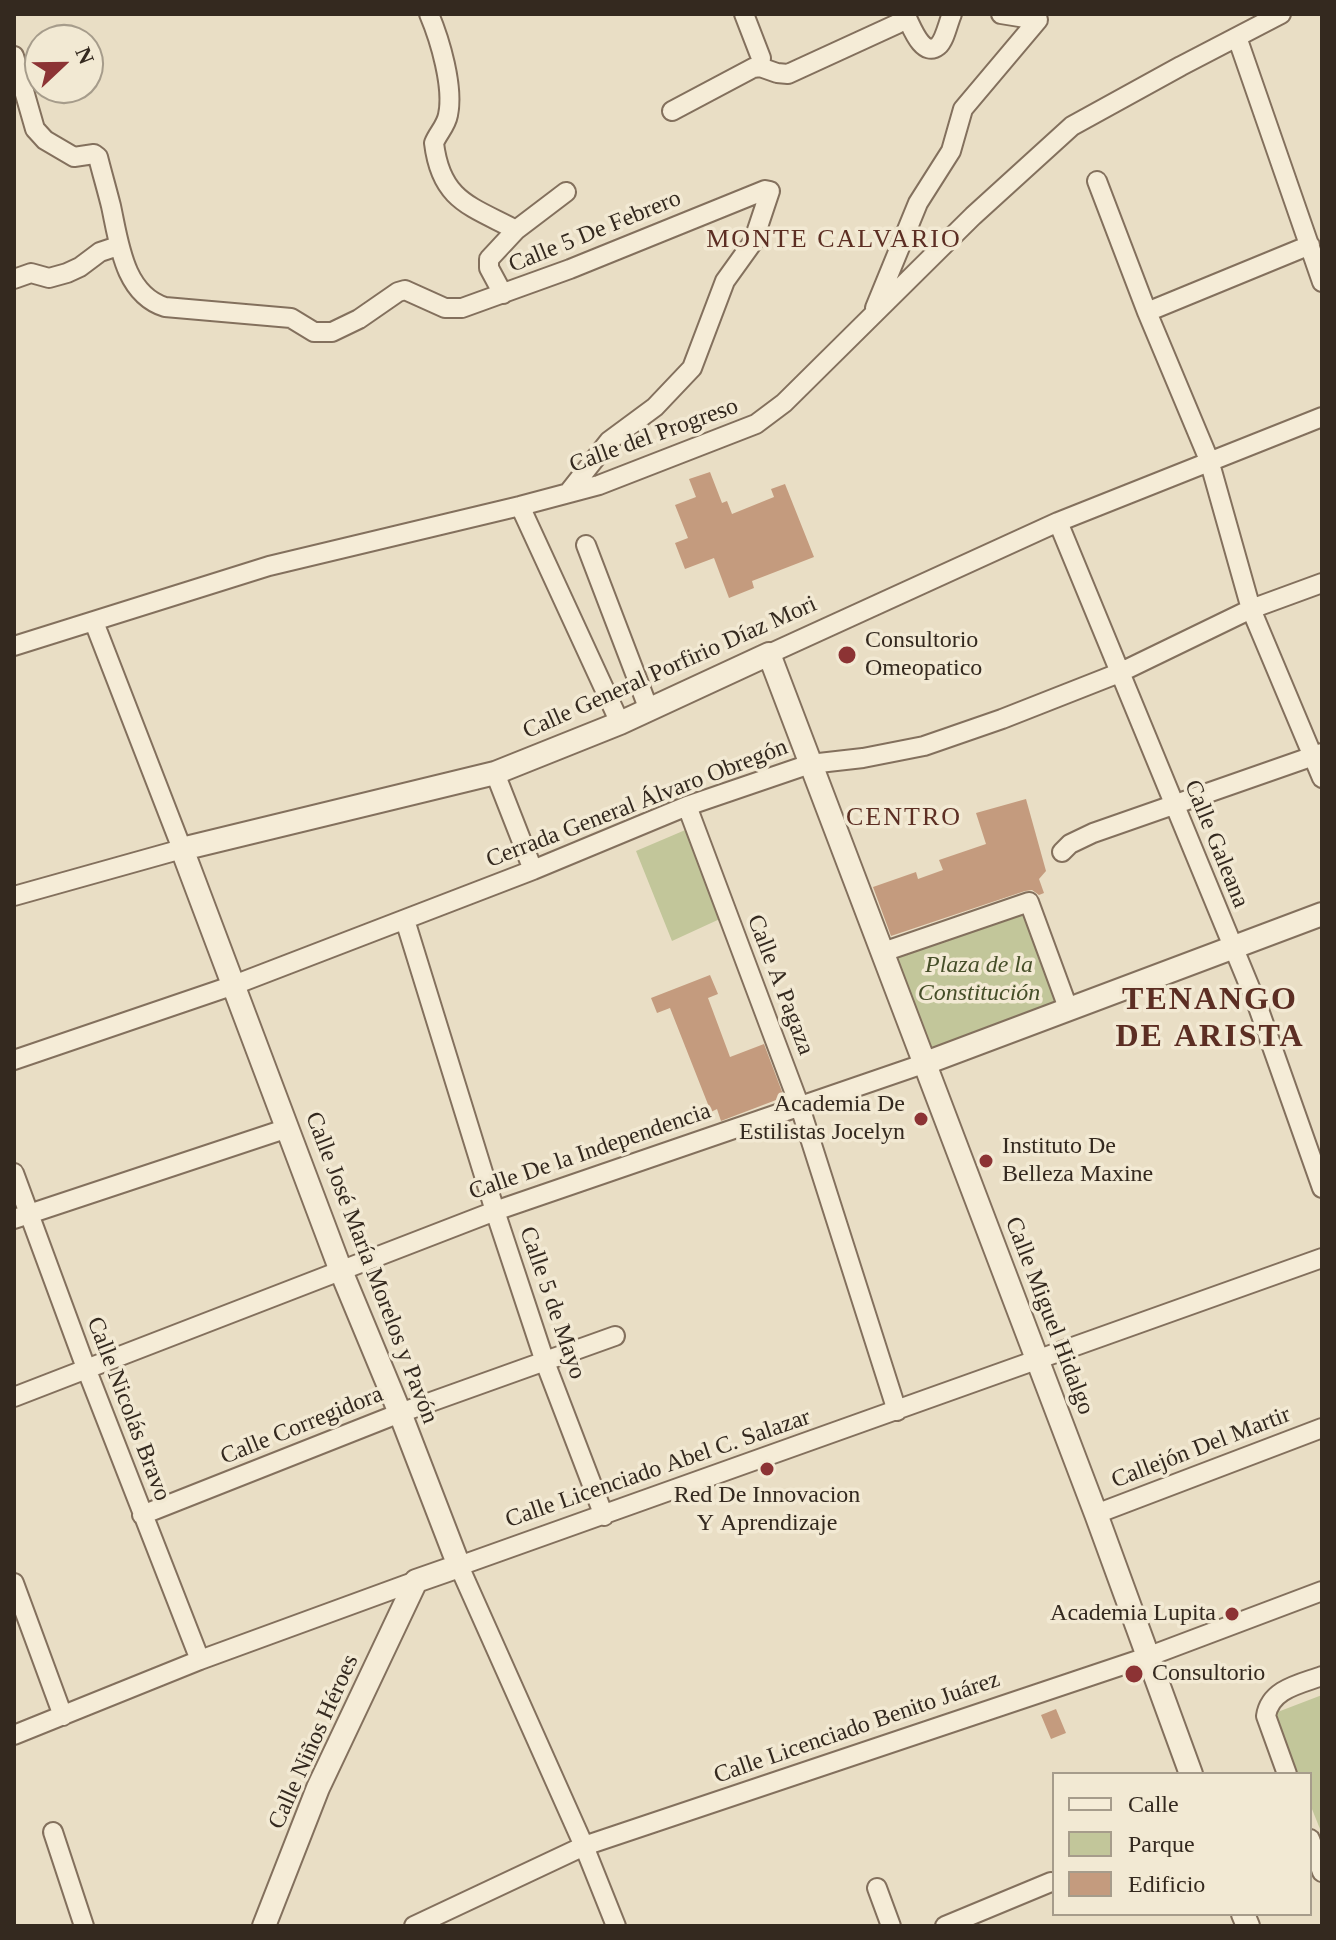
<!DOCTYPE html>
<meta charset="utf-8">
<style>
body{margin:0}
#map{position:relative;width:1336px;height:1940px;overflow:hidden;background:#e9dec5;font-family:Georgia,serif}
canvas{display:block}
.frame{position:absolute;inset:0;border:16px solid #34291f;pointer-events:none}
.legend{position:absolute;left:1052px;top:1772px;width:260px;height:144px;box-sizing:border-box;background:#f2e9d3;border:2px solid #a69c8b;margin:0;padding:10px 14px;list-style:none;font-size:24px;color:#34291f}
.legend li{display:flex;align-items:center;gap:16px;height:40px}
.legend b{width:40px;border:2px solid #a69c8b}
.north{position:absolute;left:24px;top:24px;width:80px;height:80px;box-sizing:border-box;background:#f2e9d3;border:2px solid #a69c8b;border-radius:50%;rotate:68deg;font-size:22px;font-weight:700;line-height:32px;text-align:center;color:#34291f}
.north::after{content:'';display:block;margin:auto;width:28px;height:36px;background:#8c3334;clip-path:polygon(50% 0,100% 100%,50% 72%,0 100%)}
</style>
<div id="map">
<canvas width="1336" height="1940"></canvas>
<div class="frame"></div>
<ul class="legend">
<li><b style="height:10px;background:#f5ecd7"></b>Calle</li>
<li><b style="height:22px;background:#c2c69a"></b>Parque</li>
<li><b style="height:22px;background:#c49b7e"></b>Edificio</li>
</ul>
<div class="north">N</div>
</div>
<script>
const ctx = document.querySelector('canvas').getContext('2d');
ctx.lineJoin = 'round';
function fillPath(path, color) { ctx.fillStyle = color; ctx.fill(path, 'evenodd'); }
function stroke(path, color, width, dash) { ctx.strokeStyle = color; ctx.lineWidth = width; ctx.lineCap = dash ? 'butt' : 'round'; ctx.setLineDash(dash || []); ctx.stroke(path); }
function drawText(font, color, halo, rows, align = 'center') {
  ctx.font = font + ' Georgia,serif'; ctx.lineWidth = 7; ctx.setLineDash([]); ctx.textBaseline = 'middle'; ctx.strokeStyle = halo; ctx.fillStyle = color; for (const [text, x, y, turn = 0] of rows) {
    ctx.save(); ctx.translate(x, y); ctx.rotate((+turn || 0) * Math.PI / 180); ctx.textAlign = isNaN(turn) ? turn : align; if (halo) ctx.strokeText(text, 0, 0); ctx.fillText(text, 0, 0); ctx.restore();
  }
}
fillPath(new Path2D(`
 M690 828 722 918 672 941 636 851Z
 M1028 906 1064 1005 930 1054 894 956Z
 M1322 1695V1834L1310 1804V1774H1298L1275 1713Z`), '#c2c69a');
fillPath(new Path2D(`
 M710 472 722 503 727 501 732 514 774 497 771 489 785 484 814 557 752 581 754 588 729 598 714 558 685 569 675 543 688 538 675 505 696 497 689 479Z
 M1026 799 1046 871 1039 879 1044 893 1039 895 1032 890 1025 891 891 936 873 887 916 872 918 879 943 870 939 860 986 844 976 813Z
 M710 975 718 994 708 998 730 1057 764 1044 784 1097 721 1121 717 1109 711 1112 670 1008 657 1013 651 998Z
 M1056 1709 1066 1733 1051 1739 1041 1715Z`), '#c49b7e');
const minor = new Path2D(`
 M429 14C440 40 454 87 448 115 446 126 438 133 434 143 441 201 471 206 516 230
 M744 14 761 58 760 67
 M907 18C912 28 923 58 938 46 945 40 948 23 952 14
 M1237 37 1322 282
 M14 56 35 129 45 140 74 157 94 154 98 157C102 173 107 190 111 206 119 243 124 294 165 307L291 318 314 332H332L359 319 398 292 405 290 445 308H462L570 269 765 190 770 191 753 242 725 281 692 368 655 407 609 441 568 493
 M672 111 753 68 760 67 777 73 788 74 897 24 907 18V14
 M1097 181 1147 312 1209 460 1251 609 1322 778
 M14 279 31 273 49 278 67 273 80 267 100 252 118 246
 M503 294 489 268V259L516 230 566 192
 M875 308 918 203 951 151 963 109 1038 20 1001 14
 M1147 312 1310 245
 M520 506 620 723
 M1058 522 1258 1007 1322 1188
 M586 545 649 710
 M14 646 269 566 520 506 599 485 756 424 784 403 973 216 1072 126 1181 66 1281 14
 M769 654 1058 522 1322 417
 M495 773 533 870
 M687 806 800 1107 897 1411
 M1062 852 1070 844 1093 833 1322 753
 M14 896 182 849 94 622
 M405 920 495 1211 545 1362 604 1516
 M883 952 1029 902 1068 1008
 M14 1060 234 985 533 870 687 806 810 764 863 758 924 746 1002 719 1119 673 1251 609 1322 583
 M14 1173 86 1368 200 1660
 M14 1219 288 1128
 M14 1397 495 1211 923 1064
 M1096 1514 1322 1428
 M142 1515 400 1413 615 1336
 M14 1583 63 1716
 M14 1735 200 1660 416 1581
 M1287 1774 1266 1716C1270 1689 1300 1684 1322 1676
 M53 1832 84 1926
 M1310 1839 1322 1872
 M877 1888 891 1926
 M414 1926 584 1846 1147 1657 1322 1591
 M616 1926 584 1846 459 1566 1322 1258
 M945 1926 1051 1882`);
const tertiary = new Path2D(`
 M923 1064 1322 914
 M1243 1914 1248 1926
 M264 1926 318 1788 416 1581 459 1566 400 1413 341 1271 182 849 495 773 620 723 769 654 1096 1514 1191 1774`);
stroke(minor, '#83705d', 22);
stroke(tertiary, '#83705d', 26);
stroke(minor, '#f5ecd7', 18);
stroke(tertiary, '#f5ecd7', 22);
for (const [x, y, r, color] of [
 [847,655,10,"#8c3334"],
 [921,1119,8,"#8c3334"],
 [986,1161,8,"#8c3334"],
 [767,1469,8,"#8c3334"],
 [1232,1614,8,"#8c3334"],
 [1134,1674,10,"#8c3334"]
]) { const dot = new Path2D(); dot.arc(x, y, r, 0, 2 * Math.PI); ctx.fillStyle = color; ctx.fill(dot); stroke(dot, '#f2e9d3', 3); }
drawText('24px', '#34291f', '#f2e9d3', [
 ["Calle 5 De Febrero",595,232,-22],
 ["Calle del Progreso",654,436,-20],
 ["Calle General Porfirio Díaz Mori",670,668,-24],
 ["Cerrada General Álvaro Obregón",637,804,-21],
 ["Calle Galeana",1216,844,68],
 ["Calle A Pagaza",780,985,69],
 ["Calle De la Independencia",590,1152,-19],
 ["Calle José María Morelos y Pavón",371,1268,69],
 ["Calle 5 de Mayo",552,1303,71],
 ["Calle Miguel Hidalgo",1049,1316,69],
 ["Calle Nicolás Bravo",128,1409,69],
 ["Calle Corregidora",302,1426,-22],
 ["Callejón Del Martir",1201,1448,-21],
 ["Calle Licenciado Abel C. Salazar",658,1469,-19],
 ["Calle Licenciado Benito Juárez",857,1728,-19],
 ["Calle Niños Héroes",314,1742,-66]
]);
drawText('24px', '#34291f', '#f2e9d3', [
 ["Consultorio",865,641],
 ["Omeopatico",865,669],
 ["Academia De",905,1105,"right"],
 ["Estilistas Jocelyn",905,1133,"right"],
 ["Instituto De",1002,1147],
 ["Belleza Maxine",1002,1175],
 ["Red De Innovacion",767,1496,"center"],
 ["Y Aprendizaje",767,1524,"center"],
 ["Academia Lupita",1216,1614,"right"],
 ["Consultorio",1152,1674]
], 'left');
drawText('italic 24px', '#454e28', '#f2e9d3', [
 ["Plaza de la",979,966],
 ["Constitución",979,994]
]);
ctx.letterSpacing = '2px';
drawText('26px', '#5c2e23', '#f2e9d3', [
 ["MONTE CALVARIO",834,240],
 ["CENTRO",904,818]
]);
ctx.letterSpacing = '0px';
ctx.letterSpacing = '2px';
drawText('bold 32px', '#5c2e23', '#f2e9d3', [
 ["TENANGO",1210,1001],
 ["DE ARISTA",1210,1038]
]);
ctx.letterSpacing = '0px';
</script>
